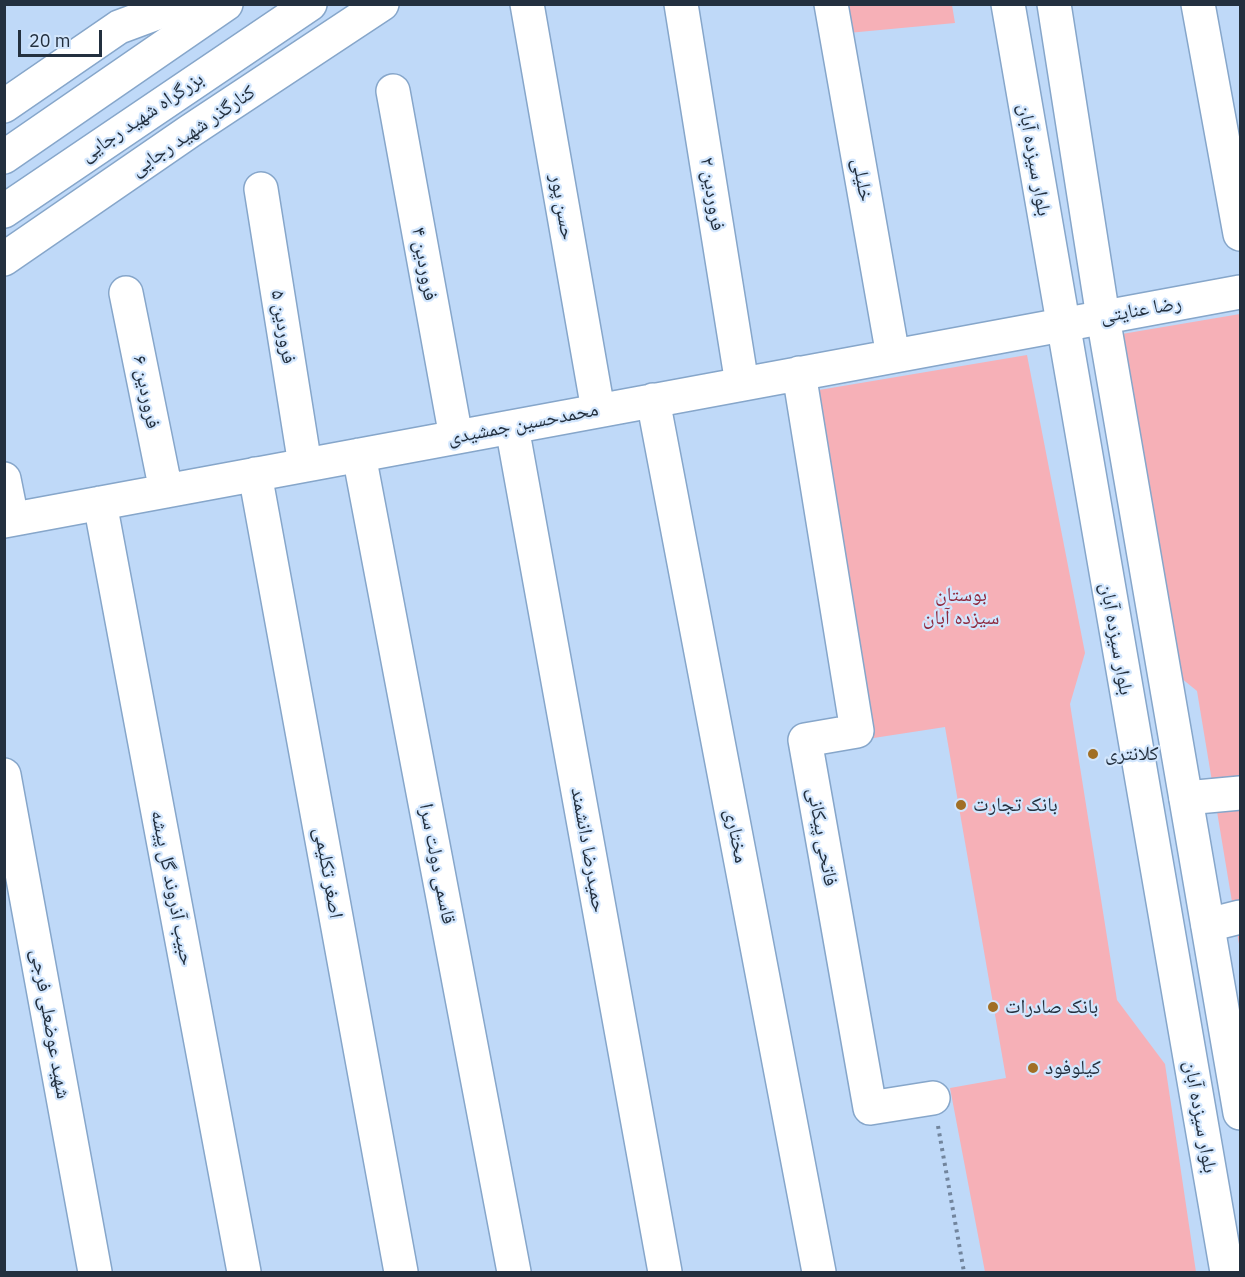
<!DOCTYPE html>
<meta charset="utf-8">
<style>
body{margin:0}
#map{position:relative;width:1245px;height:1277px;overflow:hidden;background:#bfd9f8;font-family:"IBM Plex Sans",sans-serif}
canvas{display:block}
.frame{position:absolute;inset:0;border:6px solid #23303f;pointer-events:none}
.scale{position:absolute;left:18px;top:30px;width:84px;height:27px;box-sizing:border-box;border:3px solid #23303f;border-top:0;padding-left:8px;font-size:18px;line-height:21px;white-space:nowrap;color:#23303f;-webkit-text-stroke:4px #d2e6fd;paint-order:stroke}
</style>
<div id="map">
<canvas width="1245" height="1277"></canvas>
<div class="frame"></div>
<div class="scale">20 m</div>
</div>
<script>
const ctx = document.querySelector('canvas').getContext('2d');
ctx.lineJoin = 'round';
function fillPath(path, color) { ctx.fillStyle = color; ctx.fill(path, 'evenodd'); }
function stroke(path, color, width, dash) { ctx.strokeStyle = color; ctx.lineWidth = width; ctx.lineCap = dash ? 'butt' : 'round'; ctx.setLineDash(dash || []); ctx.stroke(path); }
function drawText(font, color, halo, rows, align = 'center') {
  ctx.font = font + ' "IBM Plex Sans","Noto Naskh Arabic",sans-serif'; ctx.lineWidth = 4.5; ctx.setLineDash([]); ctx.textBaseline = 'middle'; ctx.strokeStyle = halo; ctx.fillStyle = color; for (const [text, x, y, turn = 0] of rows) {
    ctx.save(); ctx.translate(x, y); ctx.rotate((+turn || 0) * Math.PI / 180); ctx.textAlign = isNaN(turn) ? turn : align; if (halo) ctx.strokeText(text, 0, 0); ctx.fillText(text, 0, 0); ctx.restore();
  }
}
fillPath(new Path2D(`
 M843 5H952L955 23 848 33Z
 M1240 314V950L1197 691 1170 669 1116 335Z
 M1027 355 1085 653 1070 704 1117 1000 1165 1064 1196 1272H985L950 1088 1006 1078 945 727 867 739 813 391Z`), '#f6b0b7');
const minor = new Path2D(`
 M527 4 598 410
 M681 4 742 384
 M831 4 893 356
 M1198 4 1240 234
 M393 91 456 437
 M4 106 119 27 181 4
 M261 189 305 465
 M4 259 190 131 382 4
 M126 293 166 491
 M799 373 857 731 805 740 870 1108 933 1098
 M653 400 819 1272
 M512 427 665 1272
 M359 455 514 1272
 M255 474 401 1272
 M4 479 12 519
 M100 503 244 1272
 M4 521 1240 292
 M4 775 95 1272
 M1186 798 1240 793
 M1208 925 1240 917`);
const major = new Path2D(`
 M1008 4 1227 1272
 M1054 4 1103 317 1240 1113`);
const highway = new Path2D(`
 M4 157 226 4
 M4 211 310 4`);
stroke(minor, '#86a6ca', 36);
stroke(major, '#86a6ca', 36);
stroke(highway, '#86a6ca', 36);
stroke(new Path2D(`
 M938 1126 964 1272`), '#72859d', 4, [3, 4.5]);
stroke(minor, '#fff', 33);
stroke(major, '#fff', 33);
stroke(highway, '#fff', 33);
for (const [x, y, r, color] of [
 [1093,754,6,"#a16f25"],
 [961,805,6,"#a16f25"],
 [993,1007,6,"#a16f25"],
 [1033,1068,6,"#a16f25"]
]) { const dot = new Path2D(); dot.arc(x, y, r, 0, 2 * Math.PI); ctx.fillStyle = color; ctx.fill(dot); stroke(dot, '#d2e6fd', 2); }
drawText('20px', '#23303f', '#d2e6fd', [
 ["بزرگراه شهید رجایی",142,117,-34],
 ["کنارگذر شهید رجایی",193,131,-34],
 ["بلوار سیزده آبان",1034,160,80],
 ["خلیلی",862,180,80],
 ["فروردین ۲",712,194,81],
 ["حسن پور",562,207,80],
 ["فروردین ۴",424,264,80],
 ["رضا عنایتی",1141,310,-10],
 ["فروردین ۵",283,327,81],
 ["فروردین ۶",146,392,79],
 ["محمدحسین جمشیدی",523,424,-11],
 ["بلوار سیزده آبان",1116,639,80],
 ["مختاری",736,836,79],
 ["فاتحی پیکانی",822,837,80],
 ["حمیدرضا دانشمند",588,850,80],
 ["قاسمی دولت سرا",437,864,79],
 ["اصغر تکلیمی",328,873,80],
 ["حبیب آذروند گل پیشه",172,888,79],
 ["شهید عوضعلی فرجی",50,1024,80],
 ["بلوار سیزده آبان",1200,1117,80]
]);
drawText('20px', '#8e293e', '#d2e6fd', [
 ["بوستان",961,595],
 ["سیزده آبان",961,618]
]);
drawText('20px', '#23303f', '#d2e6fd', [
 ["کلانتری",1105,754],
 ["بانک تجارت",973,805],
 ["بانک صادرات",1005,1007],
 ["کیلوفود",1045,1068]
], 'left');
</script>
